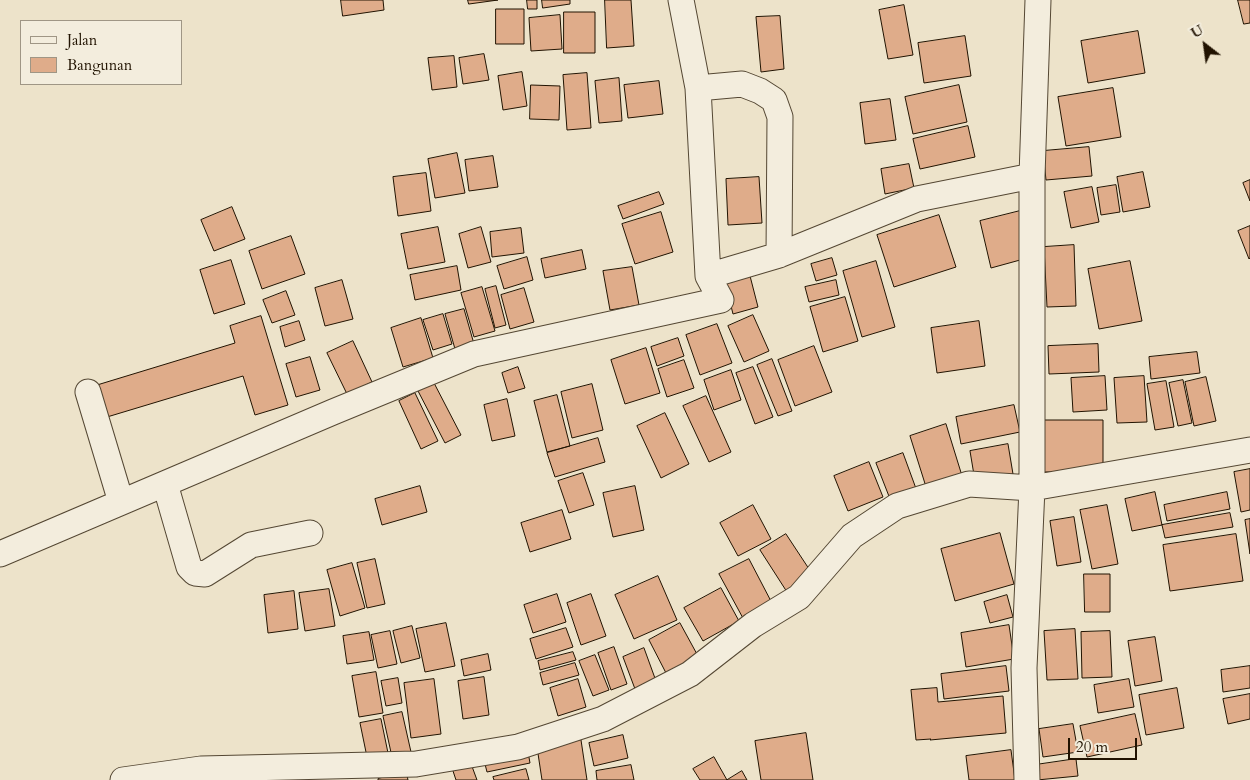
<!DOCTYPE html>
<style>
body{margin:0}
#map{position:relative;width:1250px;height:780px;overflow:hidden;background:#ede3ca;font-family:Cardo,serif}
canvas{display:block}
.legend{position:absolute;left:20px;top:20px;width:162px;height:65px;box-sizing:border-box;background:#f3eddd;border:1px solid #9f9685;margin:0;padding:6px 9px;list-style:none;font-size:15px;color:#211301}
.legend li{display:flex;align-items:center;gap:10px;height:25px}
.legend b{width:25px;border:1px solid #9f9685}
.north{position:absolute;left:1180px;top:20px;width:50px;height:50px;-webkit-text-stroke:4px #f3eddd;paint-order:stroke;rotate:330deg;font-size:14px;font-weight:700;line-height:20px;text-align:center;color:#211301}
.north::after{content:'';display:block;margin:auto;width:18px;height:22px;background:#211301;clip-path:polygon(50% 0,100% 100%,50% 72%,0 100%)}
.scale{position:absolute;left:1068px;top:738px;width:69px;height:22px;box-sizing:border-box;border:2px solid #211301;border-top:0;padding-left:6px;font-size:15px;line-height:18px;white-space:nowrap;color:#211301;-webkit-text-stroke:4px #f3eddd;paint-order:stroke}
</style>
<div id="map">
<canvas width="1250" height="780"></canvas>
<ul class="legend">
<li><b style="height:6px;background:#f3eddd"></b>Jalan</li>
<li><b style="height:14px;background:#dfac8a"></b>Bangunan</li>
</ul>
<div class="north">U</div>
<div class="scale">20 m</div>
</div>
<script>
const ctx = document.querySelector('canvas').getContext('2d');
ctx.lineJoin = 'round';
function fillPath(path, color) { ctx.fillStyle = color; ctx.fill(path, 'evenodd'); }
function stroke(path, color, width, dash) { ctx.strokeStyle = color; ctx.lineWidth = width; ctx.lineCap = dash ? 'butt' : 'round'; ctx.setLineDash(dash || []); ctx.stroke(path); }
const building = new Path2D(`
 M341 0H383L384 10 343 16Z
 M468 0H498L469 4Z
 M527 0H537V9H528Z
 M542 0H570V4L543 8Z
 M605 0H631L634 46 607 48Z
 M1238 0H1250V23L1244 24Z
 M904 5 913 55 888 59 879 10Z
 M496 9H524V44H496Z
 M564 12H595V53H564Z
 M560 15 562 49 531 51 529 18Z
 M780 16 784 69 761 72 756 17Z
 M1138 31 1145 73 1088 83 1081 41Z
 M965 36 971 76 924 83 918 43Z
 M484 54 489 80 463 84 459 58Z
 M454 56 457 87 432 90 428 58Z
 M522 72 527 106 503 110 498 76Z
 M587 73 591 128 567 130 563 75Z
 M619 78 622 121 599 123 595 81Z
 M659 81 663 114 628 118 624 85Z
 M531 85 560 86 559 120 530 119Z
 M959 85 967 122 913 134 905 97Z
 M1113 88 1121 137 1066 146 1058 97Z
 M890 99 896 140 865 144 860 103Z
 M968 126 975 157 920 169 913 139Z
 M1089 147 1092 176 1046 180 1043 151Z
 M457 153 465 193 435 198 428 159Z
 M493 156 498 187 469 191 465 160Z
 M909 164 914 188 885 194 881 169Z
 M1143 172 1150 207 1123 212 1117 177Z
 M426 173 431 211 398 216 393 177Z
 M759 177 762 223 728 225 726 179Z
 M1250 180V201L1243 183Z
 M1116 185 1120 212 1101 215 1097 188Z
 M1092 187 1099 222 1071 228 1064 192Z
 M659 192 664 204 623 219 618 206Z
 M232 207 245 239 214 251 201 220Z
 M1020 211 1031 257 991 268 980 221Z
 M661 212 673 252 635 264 622 224Z
 M939 215 956 267 894 287 877 235Z
 M1250 226V258L1249 259 1238 231Z
 M438 227 445 262 408 269 401 234Z
 M481 227 491 262 468 268 459 234Z
 M521 228 524 253 492 257 490 232Z
 M291 236 305 274 262 289 249 251Z
 M1074 245 1076 306 1047 307 1044 247Z
 M582 250 586 269 545 278 541 259Z
 M527 257 533 280 504 289 497 266Z
 M832 258 837 275 816 281 811 264Z
 M231 260 245 304 214 314 200 270Z
 M876 261 895 327 862 337 843 271Z
 M1130 261 1142 321 1099 329 1088 269Z
 M457 266 461 290 415 300 410 275Z
 M632 267 639 305 610 310 603 271Z
 M749 272 758 307 733 314 724 278Z
 M342 280 353 319 325 326 315 288Z
 M836 280 839 295 809 302 805 287Z
 M496 286 506 325 495 328 485 289Z
 M482 287 495 331 474 337 461 293Z
 M524 288 534 322 510 329 501 295Z
 M286 291 295 315 272 323 263 300Z
 M845 297 858 341 823 352 810 307Z
 M464 309 474 344 455 349 445 314Z
 M443 314 452 344 433 350 423 320Z
 M753 315 769 351 744 362 728 326Z
 M261 316 288 405 255 415 243 376 107 417 97 385 235 343 230 326Z
 M421 318 433 358 403 367 391 328Z
 M299 321 305 340 285 347 280 327Z
 M979 321 985 366 937 373 931 328Z
 M717 324 732 363 700 375 686 335Z
 M678 338 684 356 657 366 651 347Z
 M353 341 372 382 347 394 327 353Z
 M1098 344 1099 372 1049 374 1048 346Z
 M814 346 832 392 795 406 778 360Z
 M646 348 660 393 625 404 611 360Z
 M1197 352 1200 373 1151 379 1149 357Z
 M310 357 320 390 296 397 286 364Z
 M772 359 792 411 778 416 757 365Z
 M684 360 694 388 667 397 658 369Z
 M518 367 525 388 508 393 502 373Z
 M753 367 773 417 755 424 736 373Z
 M731 370 741 400 714 410 704 380Z
 M1105 376 1107 410 1073 412 1071 378Z
 M1144 376 1147 422 1117 423 1114 378Z
 M1206 377 1216 421 1194 426 1185 382Z
 M1183 380 1192 423 1178 426 1169 383Z
 M433 381 461 435 445 443 417 389Z
 M1166 381 1174 427 1155 430 1147 384Z
 M592 384 603 430 572 438 561 392Z
 M415 393 438 441 421 449 399 401Z
 M557 395 570 446 547 452 534 401Z
 M706 396 731 452 709 462 683 406Z
 M507 399 515 436 492 441 484 405Z
 M1014 405 1020 432 961 444 956 417Z
 M665 413 689 464 661 478 637 426Z
 M1042 420H1103V472H1042Z
 M946 424 963 479 927 490 910 436Z
 M598 438 605 462 555 477 547 453Z
 M1008 444 1013 474 975 481 970 451Z
 M903 453 918 494 892 504 876 463Z
 M869 462 883 497 848 511 834 476Z
 M1250 469V510L1241 512 1234 472Z
 M583 473 594 505 569 513 558 481Z
 M420 486 427 512 382 525 375 499Z
 M635 486 644 530 613 537 603 493Z
 M1155 492 1162 525 1132 531 1125 499Z
 M1227 492 1230 509 1167 521 1164 505Z
 M753 505 771 539 738 556 720 523Z
 M1107 505 1118 564 1092 569 1080 510Z
 M562 510 571 539 530 552 521 523Z
 M1230 513 1233 527 1165 538 1162 525Z
 M1074 517 1081 562 1057 566 1050 521Z
 M1250 519V554L1245 520Z
 M1000 533 1014 584 955 601 941 549Z
 M786 534 813 575 787 592 760 550Z
 M1236 534 1243 581 1170 591 1163 545Z
 M375 559 385 604 367 608 357 563Z
 M749 559 773 605 744 620 719 574Z
 M352 563 365 608 340 616 327 570Z
 M1084 574H1110V612H1085Z
 M658 576 677 620 634 639 615 595Z
 M721 588 739 621 703 641 684 608Z
 M329 589 335 626 305 631 299 593Z
 M294 591 298 629 268 633 264 595Z
 M557 594 566 622 533 633 524 605Z
 M591 594 606 636 581 645 567 603Z
 M1007 595 1013 617 990 623 984 602Z
 M446 623 455 666 425 672 416 629Z
 M680 623 698 656 666 673 649 640Z
 M1009 625 1014 659 966 667 961 633Z
 M412 626 420 658 401 663 393 631Z
 M566 628 573 647 536 659 530 639Z
 M1075 629 1078 679 1047 680 1044 631Z
 M390 631 397 664 378 668 371 635Z
 M1110 631 1112 677 1082 678 1081 632Z
 M369 632 374 660 347 664 343 636Z
 M1155 637 1162 681 1135 686 1128 641Z
 M614 647 627 684 611 690 598 653Z
 M644 648 656 681 635 689 623 657Z
 M573 652 576 660 540 670 538 661Z
 M488 654 491 670 464 676 461 660Z
 M595 655 609 690 593 696 579 661Z
 M575 663 579 675 543 685 540 673Z
 M1006 666 1009 691 944 699 941 674Z
 M1250 666V688L1223 692 1221 670Z
 M376 672 383 713 359 717 352 676Z
 M484 677 489 715 463 719 458 681Z
 M398 678 402 703 386 706 381 681Z
 M434 679 441 734 411 738 404 683Z
 M578 679 586 707 558 716 550 688Z
 M1129 679 1134 707 1098 713 1094 685Z
 M937 688 938 702 1003 696 1006 733 930 740 931 739 916 740 911 690Z
 M1177 688 1184 728 1146 735 1139 695Z
 M1250 694V719L1228 724 1223 699Z
 M402 712 411 752 392 757 383 716Z
 M1135 714 1142 745 1087 757 1080 726Z
 M381 719 388 753 367 757 360 723Z
 M1073 724 1078 752 1043 757 1039 729Z
 M806 733 813 780H761L755 741Z
 M623 735 628 758 594 766 589 743Z
 M581 740 587 780H542L537 747Z
 M1011 750 1015 780H969L966 756Z
 M528 752 530 763 487 772 484 760Z
 M714 757 727 780H700L693 769Z
 M1076 759 1078 776 1037 780 1035 765Z
 M470 761 477 780H456L452 768Z
 M631 765 634 780H597L596 771Z
 M526 769 529 780H494L493 777Z
 M406 771 408 780H378V779Z
 M742 771 747 780H727Z`);
fillPath(building, '#dfac8a');
stroke(building, '#211301', 1);
const minor = new Path2D(`
 M681 0 698 88 708 276
 M698 88 742 84 760 91 774 100 780 117 779 255
 M88 392 121 502
 M165 484 189 567 195 573 205 574 251 545 310 533
 M0 554 333 412 474 354 721 300 708 276 779 255 917 199 1032 176
 M123 780 201 769 416 764 518 747 603 719 690 674 753 625 799 597 852 536 897 506 969 484 1032 488 1250 450
 M1027 780 1024 668 1032 488V176L1038 0`);
stroke(minor, '#544733', 27);
stroke(minor, '#f3eddd', 25);
</script>
